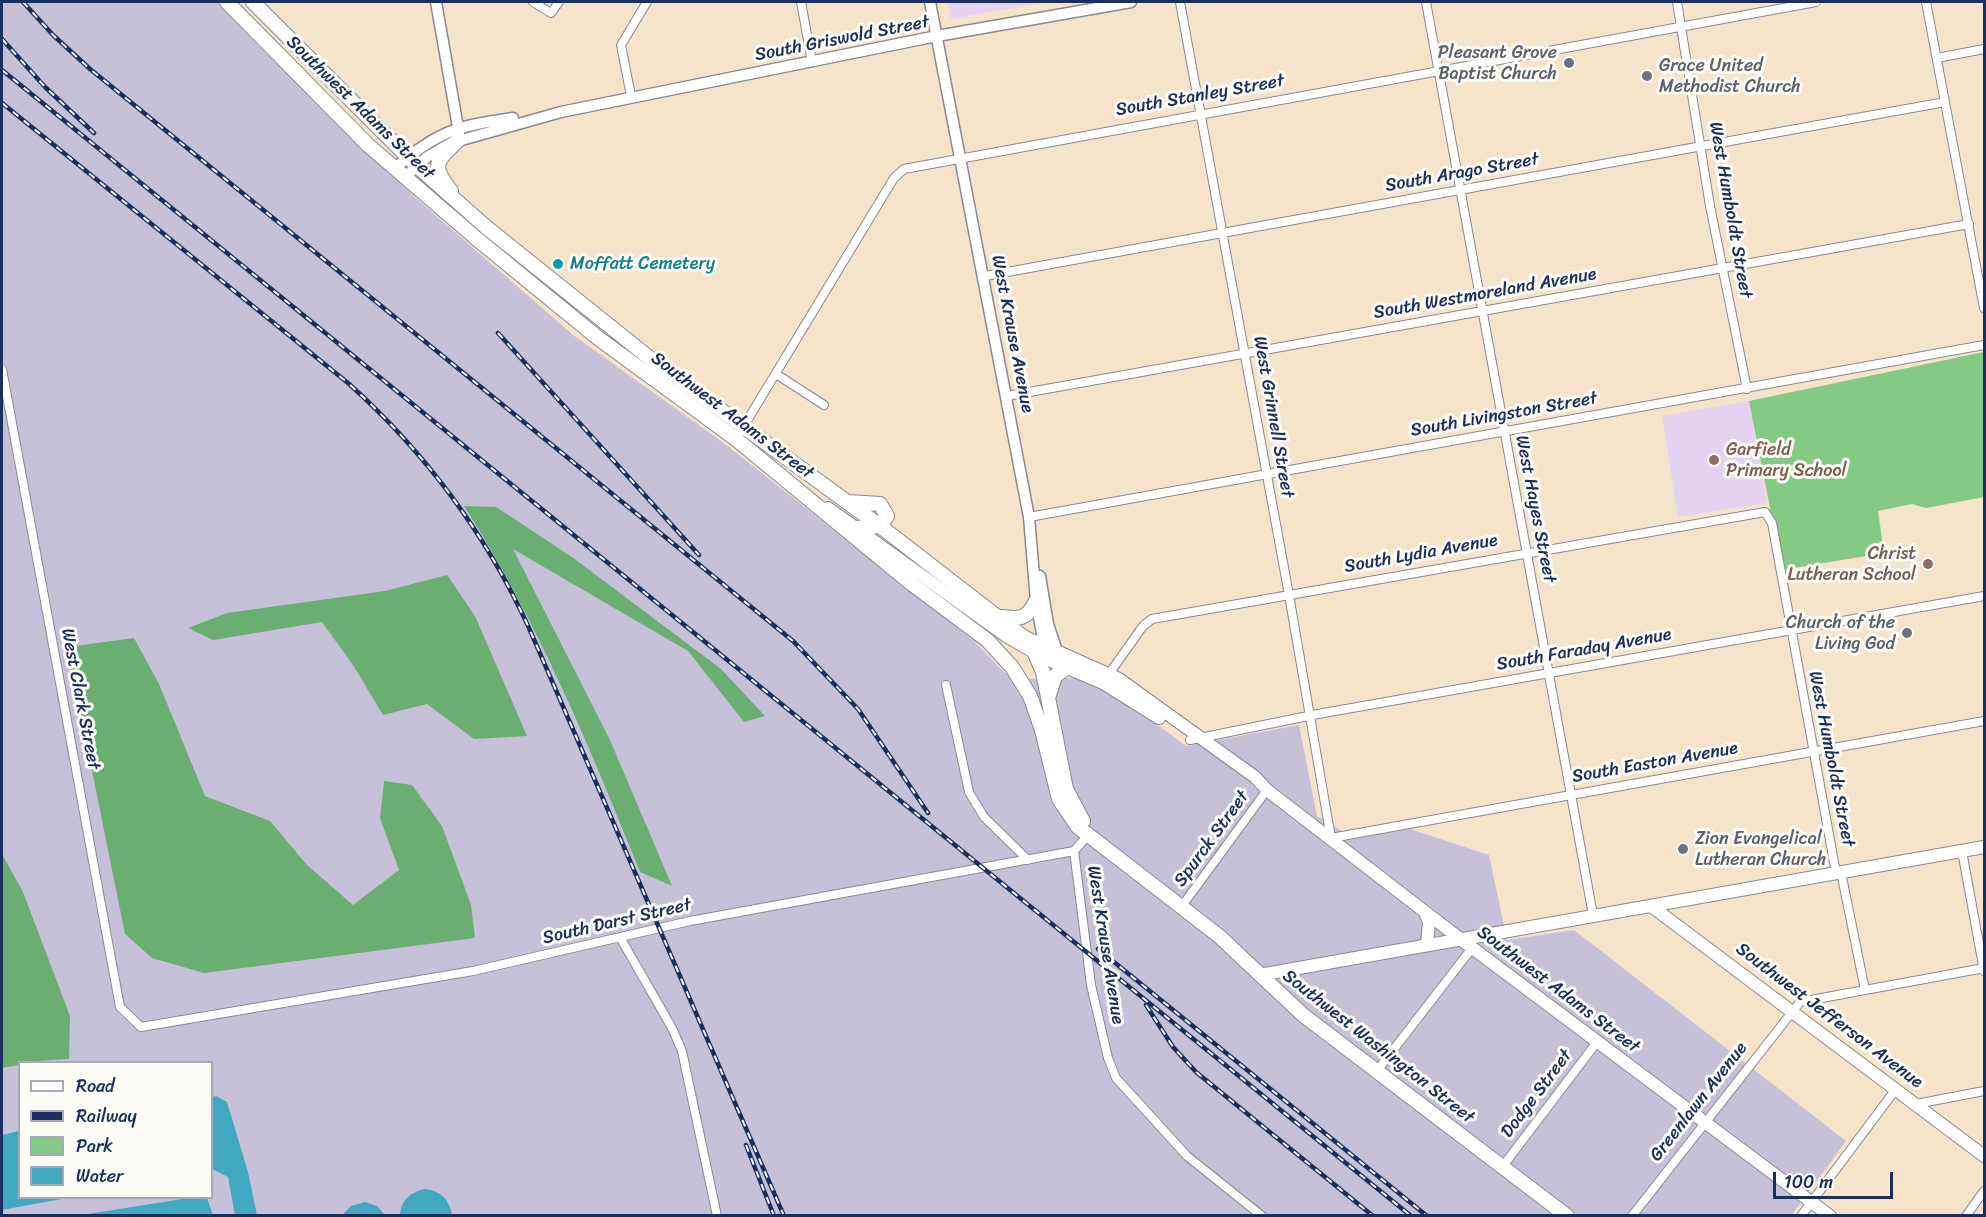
<!DOCTYPE html>
<style>
body{margin:0}
#map{position:relative;width:1986px;height:1217px;overflow:hidden;background:#f5e3ca;font-family:Sriracha,sans-serif}
canvas{display:block}
.frame{position:absolute;inset:0;border:3px solid #1b2f5e;pointer-events:none}
.legend{position:absolute;left:18px;top:1061px;width:195px;height:138px;box-sizing:border-box;background:#fdfcf7;border:2px solid #a3aaba;margin:0;padding:8px 10px;list-style:none;font-size:18px;color:#1b2f5e}
.legend li{display:flex;align-items:center;gap:12px;height:30px}
.legend b{width:30px;border:2px solid #a3aaba}
.scale{position:absolute;left:1773px;top:1172px;width:120px;height:27px;box-sizing:border-box;border:3px solid #1b2f5e;border-top:0;padding-left:8px;font-size:18px;line-height:21px;white-space:nowrap;color:#1b2f5e;-webkit-text-stroke:4px #fdfcf7;paint-order:stroke}
</style>
<div id="map">
<canvas width="1986" height="1217"></canvas>
<div class="frame"></div>
<ul class="legend">
<li><b style="height:8px;background:#fff"></b>Road</li>
<li><b style="height:8px;background:#1b2f5e"></b>Railway</li>
<li><b style="height:16px;background:#84ca84"></b>Park</li>
<li><b style="height:16px;background:#40a8c0"></b>Water</li>
</ul>
<div class="scale">100 m</div>
</div>
<script>
const ctx = document.querySelector('canvas').getContext('2d');
ctx.lineJoin = 'round';
function fillPath(path, color) { ctx.fillStyle = color; ctx.fill(path, 'evenodd'); }
function stroke(path, color, width, dash) { ctx.strokeStyle = color; ctx.lineWidth = width; ctx.lineCap = dash ? 'butt' : 'round'; ctx.setLineDash(dash || []); ctx.stroke(path); }
function drawText(font, color, halo, rows, align = 'center') {
  ctx.font = font + ' Sriracha,sans-serif'; ctx.lineWidth = 6; ctx.setLineDash([]); ctx.textBaseline = 'middle'; ctx.strokeStyle = halo; ctx.fillStyle = color; for (const [text, x, y, turn = 0] of rows) {
    ctx.save(); ctx.translate(x, y); ctx.rotate((+turn || 0) * Math.PI / 180); ctx.textAlign = isNaN(turn) ? turn : align; if (halo) ctx.strokeText(text, 0, 0); ctx.fillText(text, 0, 0); ctx.restore();
  }
}
fillPath(new Path2D(`
 M948 2H1046L951 19Z
 M1749 401 1767 503 1678 517 1662 416Z`), '#e5d3f1');
fillPath(new Path2D(`
 M2 2H218L417 199 573 335 725 444 974 641 1011 679 1075 678 1094 685 1131 705 1186 746 1299 725 1317 816 1353 838 1410 829 1489 855 1507 940 1574 930 1846 1141 1791 1216H2ZM20 1062H212V1198H20Z`), '#c7c0d9');
fillPath(new Path2D(`
 M1984 352V497L1926 508 1912 504 1878 511 1884 553 1782 570 1749 401Z`), '#84ca84');
fillPath(new Path2D(`
 M464 506 496 507 572 557 721 669 765 716 744 722 688 651 513 549 610 740 672 886 640 872C589 745 538 622 464 506Z
 M447 575 475 616 527 736 474 739 427 704 383 715 353 665 322 622 213 640 188 628 227 613 385 591Z
 M134 638 159 684 205 796 270 821 307 865 353 905 399 870 380 818 384 781 412 785 442 826 471 905 475 938 204 973 152 958 125 934 67 647Z
 M2 854 23 892 70 1016 69 1059 20 1062 19 1065 2 1068Z`), '#6bae72');
fillPath(new Path2D(`
 M216 1096 227 1102 248 1172 257 1215H235L228 1177 212 1169V1097Z
 M19 1131 20 1198H67L2 1210V1135Z
 M425 1189C441 1191 449 1199 452 1215H400C401 1200 411 1192 425 1189Z
 M188 1198H207L213 1215H82Z
 M365 1202 377 1206 385 1215H342L351 1206Z`), '#40a8c0');
const minor = new Path2D(`
 M533 2 551 13 559 2
 M801 2 812 62
 M1180 2 1289 595 1331 838 1984 721
 M1426 2 1593 915
 M1677 2 1710 206 1747 389
 M1926 2 1984 308
 M1937 58 1984 49
 M631 96 621 45 647 2
 M985 276 1945 102
 M2 369 120 1007 141 1027 473 971 690 921 1074 851 1090 833
 M776 374 824 405
 M1007 396 1969 224
 M736 439 894 178 904 169 1816 2
 M1029 517 1984 345
 M1109 674 1143 626 1152 619 1765 512 1772 523 1836 873
 M946 685 969 792 984 817 1028 860
 M1190 740 1318 714 1984 596
 M1074 851 1091 985 1108 1058 1116 1078 1187 1156 1262 1216
 M1962 851 1984 971
 M1841 872 1865 990
 M1182 906 1267 790
 M621 939 672 1028 682 1051 717 1216
 M1377 1071 1472 948
 M1916 1104 1984 1091
 M1503 1166 1597 1042
 M1632 1216 1800 1002 1984 968
 M1801 1216 1896 1089
 M1966 1216 1984 1191`);
const tertiary = new Path2D(`
 M436 2 459 133
 M930 2 1029 517 1036 601 1045 650
 M395 168C438 131 457 126 513 118
 M405 177 427 157 451 143 561 112 937 36 1131 2
 M1040 576 1048 624 1057 651`);
const secondary = new Path2D(`
 M828 508 1006 636 1044 658 1103 683 1159 718
 M1025 637 1119 679 1255 777 1267 790 1459 938 1830 1216
 M1651 906 1984 1156
 M1425 912 1429 922 1427 944
 M1259 975 1984 847`);
const primary = new Path2D(`
 M227 2 368 145 477 239 598 338 736 439 912 584 987 640 1012 667 1030 696 1042 730 1059 799 1078 827 1219 936 1303 1015 1567 1216
 M253 2 417 166 486 227 652 360 880 526 1030 642 1043 672 1066 789 1083 821
 M451 191C428 161 439 161 459 139
 M848 502 880 504 887 516 880 526 857 528
 M1000 617C1019 619 1027 620 1036 601
 M1049 695 1055 676 1066 668`);
stroke(minor, '#888994', 10);
stroke(tertiary, '#888994', 13);
stroke(secondary, '#888994', 14);
stroke(primary, '#888994', 16);
stroke(minor, '#fff', 8);
stroke(tertiary, '#fff', 10);
stroke(secondary, '#fff', 12);
stroke(primary, '#fff', 14);
const rail = new Path2D(`
 M23 2 53 35 90 69 793 641 858 709 928 813
 M2 39 45 87 94 133
 M2 70 1411 1216
 M2 103 348 383C425 452 486 534 529 628L784 1216
 M498 333 699 555
 M1098 949 1427 1216
 M1146 1005 1173 1047 1196 1072 1373 1216
 M746 1145 774 1216`);
stroke(rail, '#1b2f5e', 4.5);
stroke(rail, '#fdfcf7', 2, [7]);
for (const [x, y, r, color] of [
 [1569,63,6,"#6b7280"],
 [1647,76,6,"#6b7280"],
 [558,264,6,"#0f9aa8"],
 [1714,460,6,"#8d6e63"],
 [1928,564,6,"#8d6e63"],
 [1907,633,6,"#6b7280"],
 [1683,849,6,"#6b7280"]
]) { const dot = new Path2D(); dot.arc(x, y, r, 0, 2 * Math.PI); ctx.fillStyle = color; ctx.fill(dot); stroke(dot, '#fdfcf7', 2); }
drawText('18px', '#1b2f5e', '#fdfcf7', [
 ["South Griswold Street",842,39,-11],
 ["South Stanley Street",1200,96,-10],
 ["Southwest Adams Street",360,108,44],
 ["South Arago Street",1462,173,-10],
 ["West Humboldt Street",1730,210,80],
 ["South Westmoreland Avenue",1485,294,-10],
 ["West Krause Avenue",1012,334,79],
 ["South Livingston Street",1504,415,-10],
 ["Southwest Adams Street",732,416,37],
 ["West Grinnell Street",1273,417,80],
 ["West Hayes Street",1535,509,79],
 ["South Lydia Avenue",1421,554,-10],
 ["South Faraday Avenue",1584,650,-10],
 ["West Clark Street",80,699,79],
 ["West Humboldt Street",1831,759,79],
 ["South Easton Avenue",1655,763,-10],
 ["Spurck Street",1212,839,-54],
 ["South Darst Street",617,922,-13],
 ["West Krause Avenue",1105,945,81],
 ["Southwest Adams Street",1558,990,37],
 ["Southwest Jefferson Avenue",1829,1016,37],
 ["Southwest Washington Street",1378,1047,38],
 ["Dodge Street",1537,1094,-53],
 ["Greenlawn Avenue",1699,1102,-52]
]);
drawText('18px', '#5b616d', '#fdfcf7', [
 ["Pleasant Grove",1557,53],
 ["Baptist Church",1557,74],
 ["Grace United",1659,66,"left"],
 ["Methodist Church",1659,87,"left"],
 ["Church of the",1895,623],
 ["Living God",1895,644],
 ["Zion Evangelical",1695,839,"left"],
 ["Lutheran Church",1695,860,"left"]
], 'right');
drawText('18px', '#0d838f', '#fdfcf7', [
 ["Moffatt Cemetery",570,264]
], 'left');
drawText('18px', '#785e54', '#fdfcf7', [
 ["Garfield",1726,450],
 ["Primary School",1726,471],
 ["Christ",1916,554,"right"],
 ["Lutheran School",1916,575,"right"]
], 'left');
</script>
